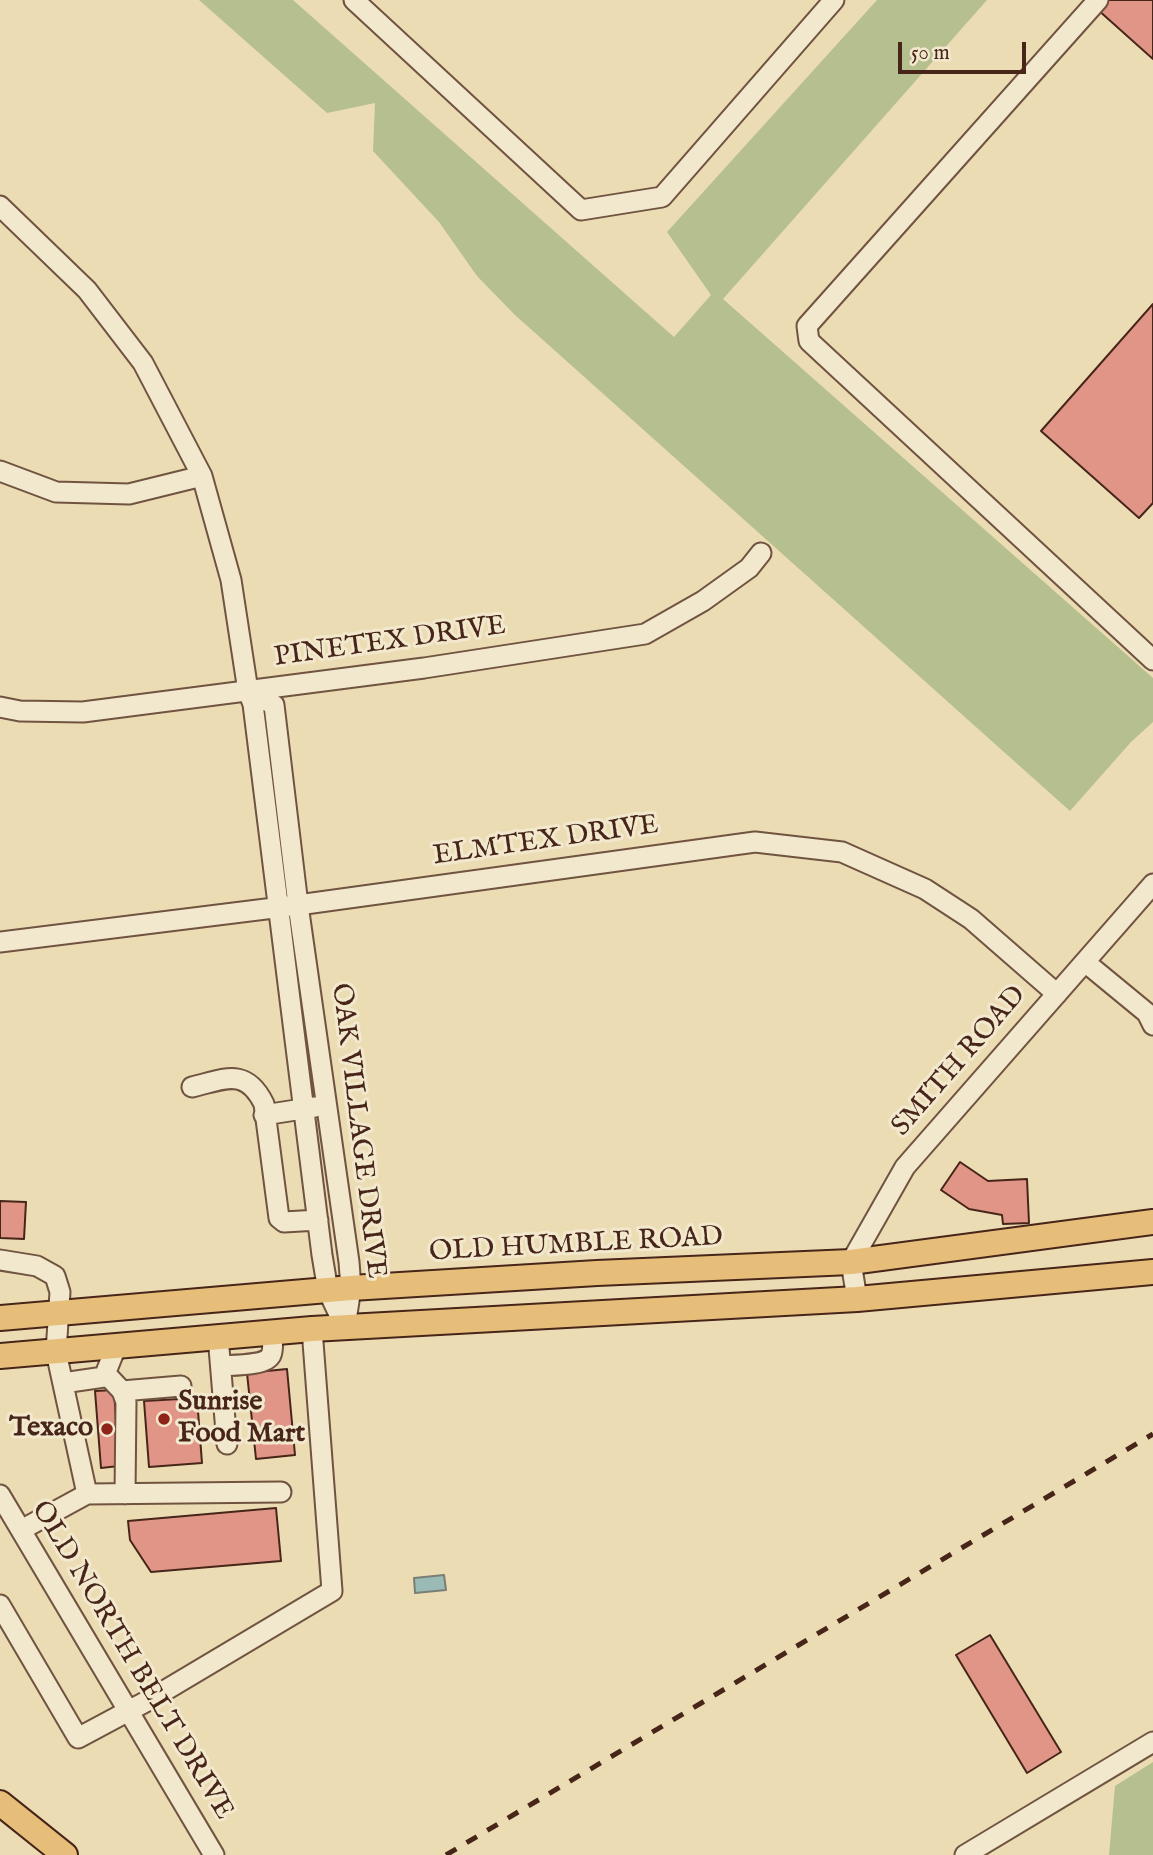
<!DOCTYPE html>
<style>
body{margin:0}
#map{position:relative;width:1153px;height:1855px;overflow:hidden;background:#ebdcb4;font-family:"IM FELL English",serif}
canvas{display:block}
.scale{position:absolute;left:898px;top:42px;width:128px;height:32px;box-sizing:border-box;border:4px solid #472519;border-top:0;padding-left:9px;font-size:21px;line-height:24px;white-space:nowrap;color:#472519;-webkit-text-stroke:5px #f2e8ce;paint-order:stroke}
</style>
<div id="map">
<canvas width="1153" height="1855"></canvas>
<div class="scale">50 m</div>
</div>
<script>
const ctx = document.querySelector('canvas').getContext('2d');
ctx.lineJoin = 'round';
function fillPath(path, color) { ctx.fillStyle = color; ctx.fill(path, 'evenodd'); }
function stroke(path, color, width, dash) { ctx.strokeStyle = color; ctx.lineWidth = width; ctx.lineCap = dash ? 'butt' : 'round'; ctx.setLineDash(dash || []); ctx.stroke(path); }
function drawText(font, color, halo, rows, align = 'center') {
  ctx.font = font + ' "IM FELL English",serif'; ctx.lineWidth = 6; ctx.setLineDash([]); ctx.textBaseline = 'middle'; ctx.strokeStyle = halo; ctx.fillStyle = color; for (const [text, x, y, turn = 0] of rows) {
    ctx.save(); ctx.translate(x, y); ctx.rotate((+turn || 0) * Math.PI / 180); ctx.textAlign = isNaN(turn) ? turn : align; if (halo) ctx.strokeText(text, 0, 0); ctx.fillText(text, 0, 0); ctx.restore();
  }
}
fillPath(new Path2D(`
 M199 0H293L674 337 711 295 667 232 877 0H987L723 299 1153 678V722L1131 742 1070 811 515 315 477 276 439 222 373 151 375 103 327 113Z
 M1153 1762V1855H1109L1115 1786Z`), '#b6c08e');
const water = new Path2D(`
 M444 1575 446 1590 415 1593 414 1578Z`);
fillPath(water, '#9abab5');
stroke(water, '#797e77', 2);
const building = new Path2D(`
 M1105 0H1153V59L1097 9Z
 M1153 304V503L1139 518 1041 431Z
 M960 1162 988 1181 1027 1179 1029 1223 1003 1224 1002 1215 969 1209 941 1190Z
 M0 1201 26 1202 24 1239 0 1238Z
 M287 1369 295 1455 256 1459 247 1373Z
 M114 1390 119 1466 101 1468 95 1391Z
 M197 1398 202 1463 149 1467 144 1401Z
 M276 1508 281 1561 151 1572 130 1540 128 1521Z
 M990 1635 1061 1752 1027 1773 956 1655Z`);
fillPath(building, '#e19587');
stroke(building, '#472519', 2);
const minor = new Path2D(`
 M354 0 581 210 662 197 834 0
 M1098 0 807 326 809 341 1153 660
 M0 206 87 290 143 363 202 476 231 580 248 691 253 704 322 1255 328 1291 345 1327
 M0 471 56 492 129 494 202 476
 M248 691 274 705 298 905 349 1262 351 1288 345 1327
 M0 707 20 711 83 712 424 668 645 634 703 601 749 568 761 553
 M0 942 298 905 755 842 842 852 925 889 971 919 1057 994
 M1085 962 1147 1013 1153 1025
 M192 1087C225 1079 246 1067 264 1104L279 1218 284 1222 318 1220
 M264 1115 315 1107
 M0 1260 37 1266 55 1276 60 1292 56 1352 87 1494
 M857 1299 851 1262 905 1167 1153 884
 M218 1336 227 1444
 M221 1366C232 1365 266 1366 271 1355 274 1349 272 1339 272 1332
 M106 1374 122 1391 126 1402 125 1494
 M63 1383 104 1377 116 1347
 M122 1391 181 1386
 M0 1495 214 1855
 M21 1530 87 1494 281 1492
 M0 1605 78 1738 149 1700 332 1591 312 1329
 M965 1855 1153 1742`);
const major = new Path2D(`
 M0 1318 351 1288 597 1273 851 1262 1153 1222
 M0 1356 312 1329 857 1299 1153 1272
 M0 1803 65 1855`);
stroke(minor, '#705340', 23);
stroke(major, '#472519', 28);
stroke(minor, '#f2e8ce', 19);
stroke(major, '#e6be7a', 24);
stroke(new Path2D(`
 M446 1855 1153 1434`), '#472519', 5, [12, 12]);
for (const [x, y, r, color] of [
 [164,1419,7,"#8f2418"],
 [107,1429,7,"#8f2418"]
]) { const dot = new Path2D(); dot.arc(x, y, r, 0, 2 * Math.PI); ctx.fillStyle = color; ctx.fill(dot); stroke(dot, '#f2e8ce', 2.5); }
drawText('28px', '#472519', '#f2e8ce', [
 ["PINETEX DRIVE",390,643,-8],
 ["ELMTEX DRIVE",546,842,-8],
 ["SMITH ROAD",960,1062,-49],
 ["OAK VILLAGE DRIVE",357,1131,83],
 ["OLD HUMBLE ROAD",576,1246,-3],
 ["OLD NORTH BELT DRIVE",131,1661,59]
]);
drawText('bold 28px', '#472519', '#f2e8ce', [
 ["Sunrise",178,1403],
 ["Food Mart",178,1435],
 ["Texaco",93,1429,"right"]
], 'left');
</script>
